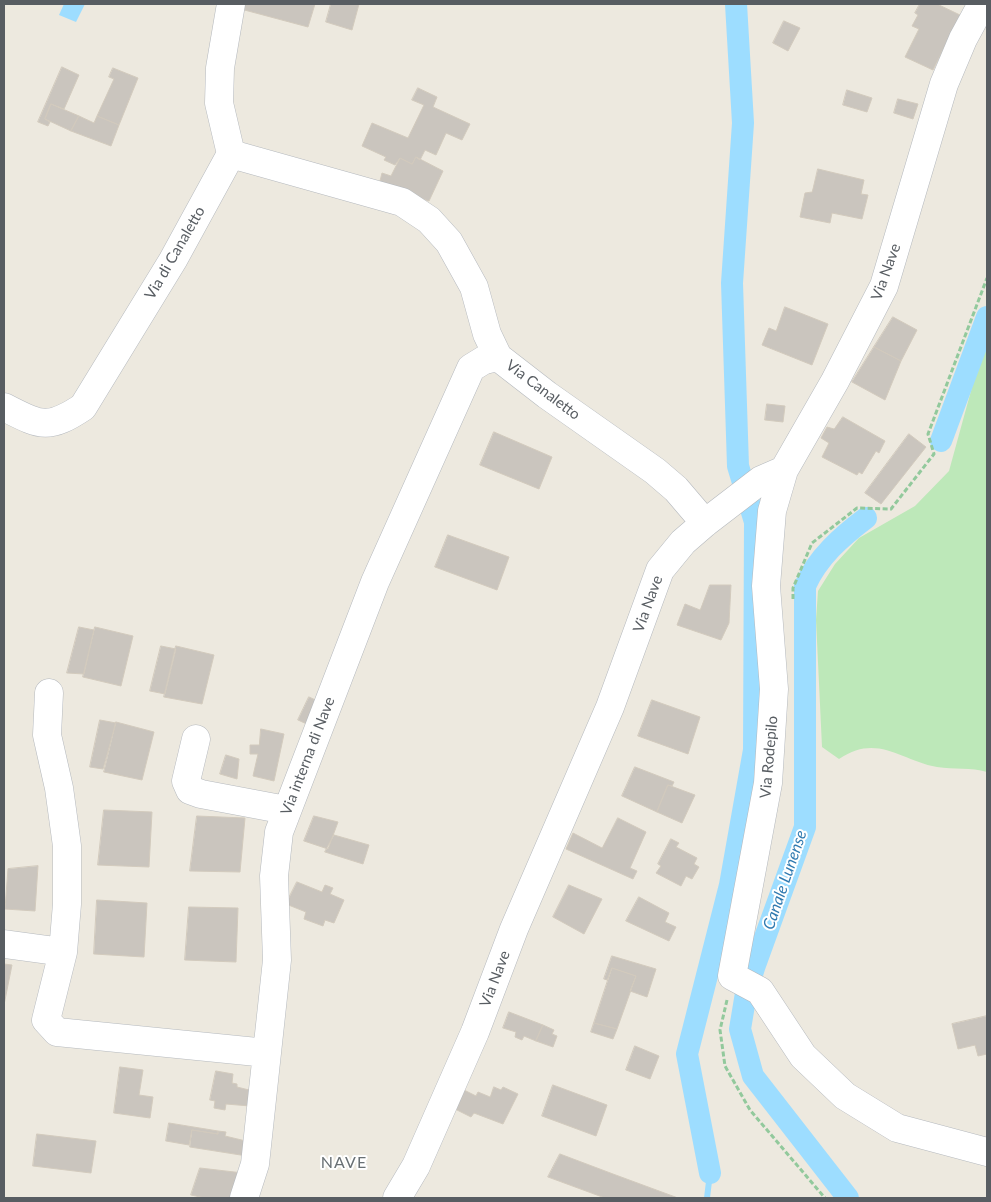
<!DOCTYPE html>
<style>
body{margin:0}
#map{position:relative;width:991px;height:1202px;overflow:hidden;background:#ede9df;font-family:Lato,sans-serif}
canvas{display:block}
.frame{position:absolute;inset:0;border:5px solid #585d62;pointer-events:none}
</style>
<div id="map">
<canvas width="991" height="1202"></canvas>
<div class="frame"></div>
</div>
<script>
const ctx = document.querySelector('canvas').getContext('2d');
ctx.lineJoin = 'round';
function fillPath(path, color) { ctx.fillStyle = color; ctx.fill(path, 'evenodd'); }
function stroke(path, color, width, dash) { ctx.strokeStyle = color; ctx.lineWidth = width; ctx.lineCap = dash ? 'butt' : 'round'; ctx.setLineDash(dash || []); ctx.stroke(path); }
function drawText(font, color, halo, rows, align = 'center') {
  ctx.font = font + ' Lato,sans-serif'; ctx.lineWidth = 4; ctx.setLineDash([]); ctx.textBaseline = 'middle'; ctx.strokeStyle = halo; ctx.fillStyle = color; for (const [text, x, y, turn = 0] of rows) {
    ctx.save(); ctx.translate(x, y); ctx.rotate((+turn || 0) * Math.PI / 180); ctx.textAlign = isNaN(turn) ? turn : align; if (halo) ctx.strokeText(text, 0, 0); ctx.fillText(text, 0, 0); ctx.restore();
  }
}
fillPath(new Path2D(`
 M987 341V772C971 767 954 770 937 767 900 760 877 733 839 759L822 747 816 620 818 591 835 564 859 538 915 506 949 471 980 358Z`), '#bde8b9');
fillPath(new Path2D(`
 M64 4H85L76 22 59 15Z`), '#9dddff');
stroke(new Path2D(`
 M707 1198 710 1173`), '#9dddff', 6);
stroke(new Path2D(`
 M941 441 987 317
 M710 1173 687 1054 730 885 754 750 755 522 738 466 732 283 743 123 736 4
 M848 1198 753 1076 740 1029 746 993 755 965 805 827V586C818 557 841 537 866 518`), '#9dddff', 22);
const building = new Path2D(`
 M237 4H315L308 27 237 8Z
 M331 4H359L352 30 326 22Z
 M920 4H937L960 15 933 70 905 57 919 29 912 26 918 15 915 13Z
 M784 21 800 28 788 51 773 43Z
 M62 67 79 75 64 109 51 104 45 119 50 122 48 126 38 122Z
 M113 68 138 78 119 125 97 116 114 79 109 77Z
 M418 88 437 97 433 107 470 124 462 140 446 133 436 155 425 150 420 160 416 157 412 164 400 158 395 165 384 160 386 157 362 146 372 123 408 138 424 105 412 100Z
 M847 90 872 98 867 112 843 105Z
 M898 99 918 104 913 119 894 113Z
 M51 104 79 116 71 131 45 119Z
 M79 116 94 123 97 116 119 125 111 146 71 131Z
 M416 157 443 171 429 201 379 185 382 173 391 176 400 158 412 164Z
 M818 169 864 180 861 194 868 195 862 219 832 213 830 223 800 217 805 193 812 192Z
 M785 307 828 324 812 365 762 345 769 328 776 331Z
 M893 317 917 330 901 361 874 347Z
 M874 347 901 361 885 400 852 382Z
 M767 404 785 406 783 422 765 420Z
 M843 417 885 441 879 453 876 451 862 474 859 472 857 475 822 457 829 443 821 438 827 427 834 429Z
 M494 432 552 457 539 489 480 465Z
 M909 434 926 447 881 504 865 493Z
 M448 535 509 557 497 590 435 567Z
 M710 585H731L729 623 721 640 677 625 685 604 700 610Z
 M79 627 94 630 84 674 67 673Z
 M95 627 133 636 121 686 83 677Z
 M161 646 176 649 165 694 150 691Z
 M176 646 214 655 202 704 164 697Z
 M309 697 322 703 311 726 298 720Z
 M652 700 700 717 688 754 638 736Z
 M100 720 116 723 103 769 90 767Z
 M116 722 154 732 142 780 104 772Z
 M261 729 284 734 274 781 253 776 258 754H250V745H259Z
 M226 755 239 759 237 779 220 774Z
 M635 767 674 782 672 786 668 785 657 812 622 796Z
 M668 785 695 795 682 823 657 812Z
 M104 810 152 812 149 867 98 865Z
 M197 816 245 818 240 872 190 871Z
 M314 816 338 822 328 849 304 841Z
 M618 818 646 832 630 868 637 871 633 879 566 849 573 833 602 848Z
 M334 835 369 845 363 864 325 852Z
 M671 839 679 843 676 847 697 858 694 864 699 867 692 879 686 876 681 886 656 873 661 866 658 864Z
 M38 866 35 911 5 909 8 869Z
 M297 882 322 892 325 885 333 888 330 894 344 900 334 923 325 920 323 926 304 919 306 912 286 904Z
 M569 885 602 899 584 934 553 917Z
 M639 897 669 913 665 922 676 927 669 941 626 921Z
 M97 900 147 903 144 957 94 954Z
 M189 907 238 908 236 962 185 960Z
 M612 956 656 969 647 997 630 991 636 976 612 968 607 980 604 979Z
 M4 964 12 965 4 1005Z
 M612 968 636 976 617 1029 594 1023Z
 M509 1012 543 1025 536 1041 524 1036 522 1040 515 1037 516 1032 503 1028Z
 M987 1016V1054L978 1056 975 1045 958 1049 952 1024Z
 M594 1023 617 1029 613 1039 591 1032Z
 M543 1025 554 1030 552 1034 557 1036 553 1047 536 1041Z
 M635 1046 659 1056 650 1079 626 1070Z
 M120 1067 143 1070 139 1095 153 1097 150 1118 114 1113Z
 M216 1071 233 1074 232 1083 237 1084V1087L253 1091 250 1106 226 1104 225 1110 214 1108 215 1101 210 1100Z
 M553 1085 607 1105 596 1136 542 1116Z
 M494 1087 501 1090 503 1087 518 1094 503 1124 474 1113 471 1117 455 1109 462 1089 476 1096 478 1092 490 1097Z
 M169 1123 218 1131V1134L192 1130 189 1145 166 1141Z
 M192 1130 218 1134V1131L226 1132 225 1136 250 1142 247 1156 190 1147Z
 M37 1134 96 1141 91 1173 33 1166Z
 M560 1154 613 1174 678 1198H605L548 1177Z
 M200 1168 243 1173 236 1198H205L191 1195Z`);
fillPath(building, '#cac5be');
stroke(building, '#d2cabd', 1);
const minor = new Path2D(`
 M982 4 963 39 944 84 884 286 835 381 784 470 772 511 766 586 774 689 768 783 732 976 760 991 803 1056 845 1096 897 1128 987 1152
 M231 154 402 202 429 220 449 242 474 287 487 334 498 357 547 395 655 471 676 489 705 523
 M4 407C40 425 47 431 83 407L173 260 231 154 219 103 220 68 231 4
 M49 693 47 735 59 788 67 846V904L63 952 46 1020 57 1032 267 1053
 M196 739 186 781 190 790 201 794 286 810
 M4 944 63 952
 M244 1198 255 1164 277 960 274 876 279 832 375 582 471 368 484 360 498 357
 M397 1198 416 1166 475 1032 514 929 610 707 660 570 683 542 705 523 761 480 784 470`);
stroke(minor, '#b5b9be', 29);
stroke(new Path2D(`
 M793 599V588L812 543 857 508 891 509 934 454 928 434 987 278
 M727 1000 720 1030 725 1066 750 1110 825 1198`), '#92c99c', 3, [5, 2.5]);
stroke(minor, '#fff', 28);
drawText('15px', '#585d62', '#fff', [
 ["Via di Canaletto",175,253,-60],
 ["Via Nave",886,272,-70],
 ["Via Canaletto",543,390,37],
 ["Via Nave",648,604,-70],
 ["Via interna di Nave",308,756,-69],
 ["Via Rodepilo",769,757,-85],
 ["Via Nave",495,979,-69]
]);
drawText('italic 16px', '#307ab0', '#fff', [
 ["Canale Lunense",785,880,-71]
]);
ctx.letterSpacing = '1px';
drawText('16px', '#697074', '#fff', [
 ["NAVE",344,1163]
]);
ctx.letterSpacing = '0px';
</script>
